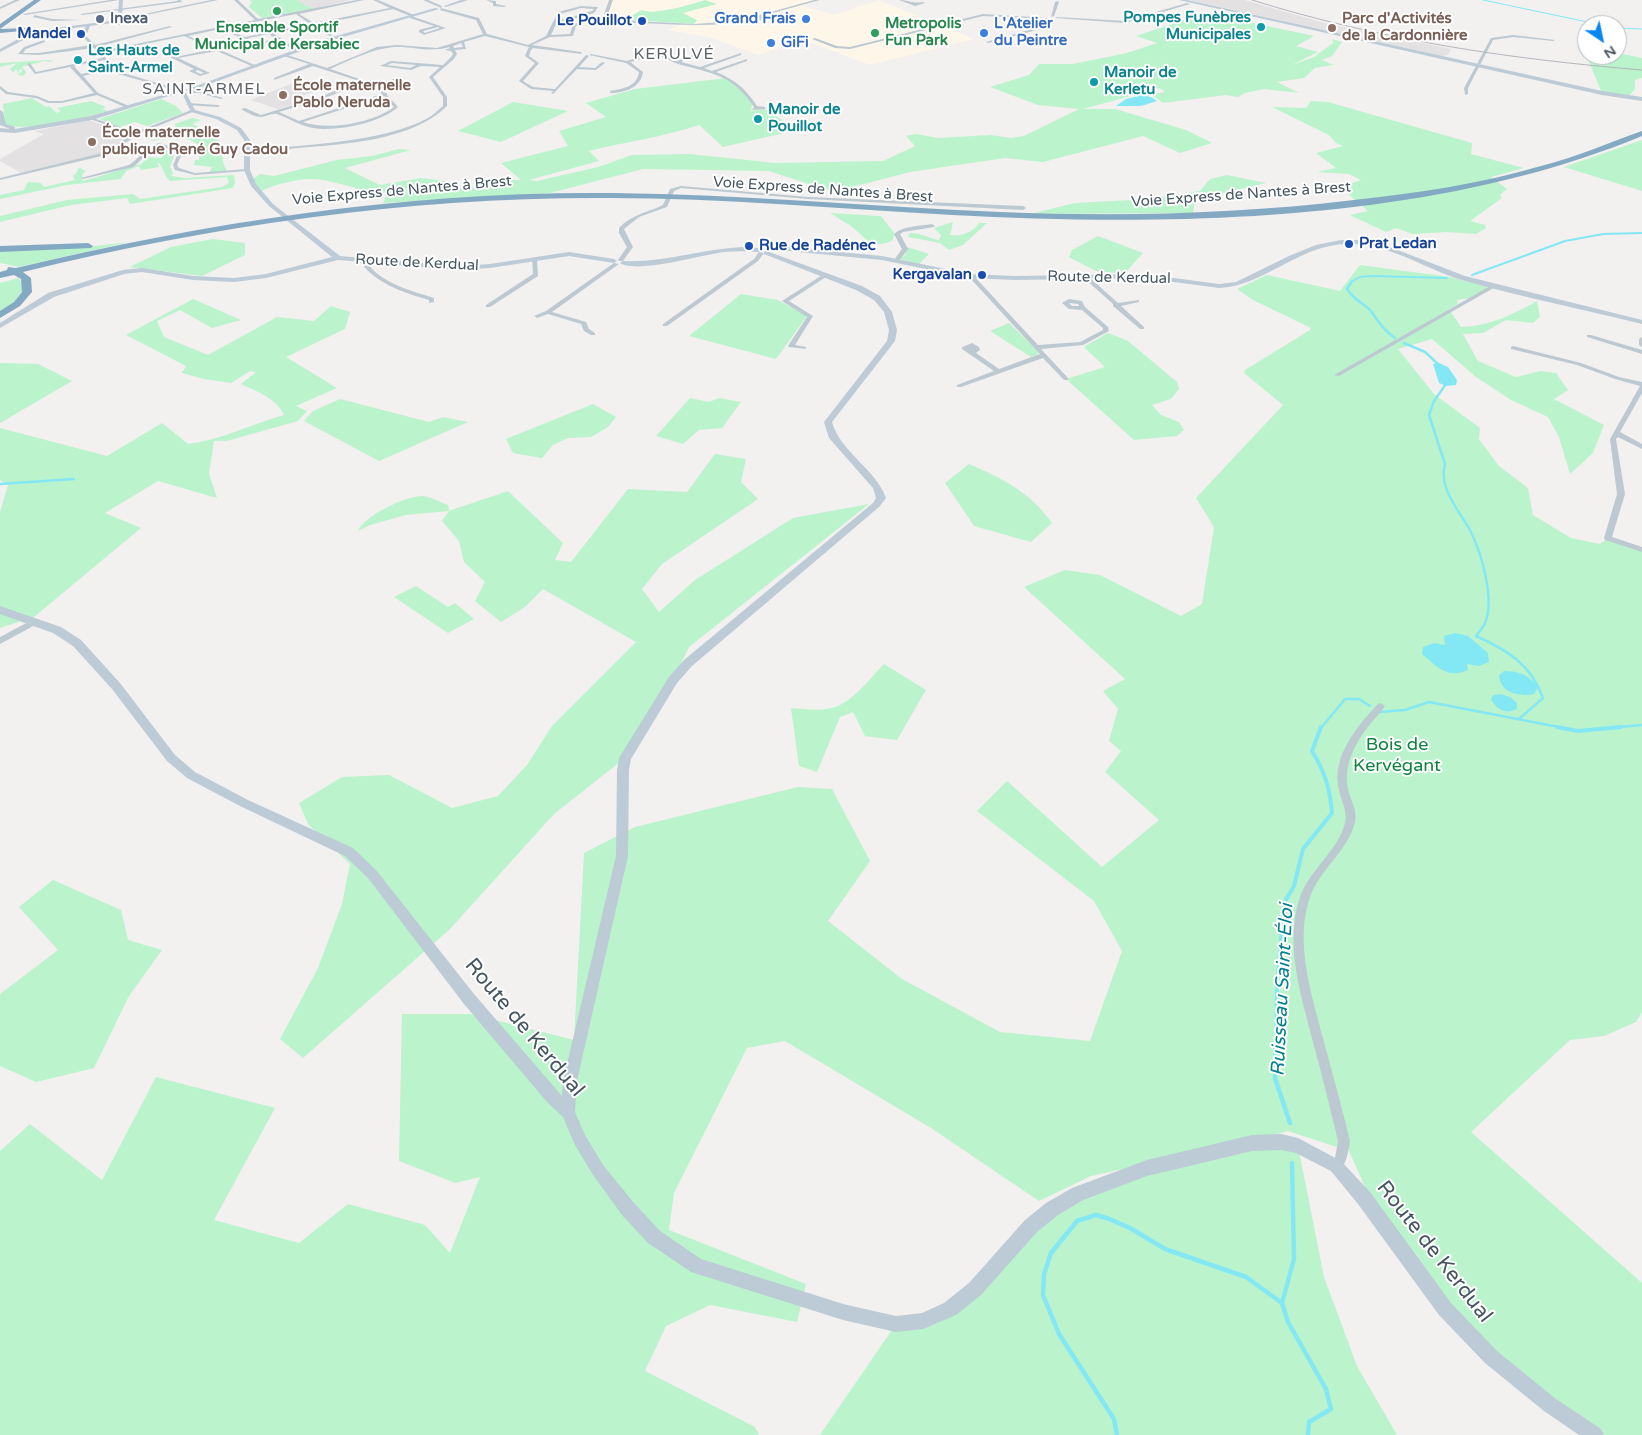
<!DOCTYPE html>
<meta charset="utf-8">
<style>
body{margin:0}
#map{position:relative;width:1642px;height:1435px;overflow:hidden;background:#f3f0f0;font-family:"Varela Round",sans-serif}
canvas{display:block}
.north{position:absolute;left:1577px;top:15px;width:50px;height:50px;box-sizing:border-box;background:#fff;border:1px solid #b5bbbf;border-radius:50%;rotate:146deg;font-size:14px;font-weight:700;line-height:20px;text-align:center;color:#465660}
.north::after{content:'';display:block;margin:auto;width:18px;height:22px;background:#0886f4;clip-path:polygon(50% 0,100% 100%,50% 72%,0 100%)}
</style>
<div id="map">
<canvas width="1642" height="1435"></canvas>
<div class="north">N</div>
</div>
<script>
const ctx = document.querySelector('canvas').getContext('2d');
ctx.lineJoin = 'round';
function fillPath(path, color) { ctx.fillStyle = color; ctx.fill(path, 'evenodd'); }
function stroke(path, color, width, dash) { ctx.strokeStyle = color; ctx.lineWidth = width; ctx.lineCap = dash ? 'butt' : 'round'; ctx.setLineDash(dash || []); ctx.stroke(path); }
function drawText(font, color, halo, rows, align = 'center') {
  ctx.font = font + ' "Varela Round",sans-serif'; ctx.lineWidth = 4; ctx.setLineDash([]); ctx.textBaseline = 'middle'; ctx.strokeStyle = halo; ctx.fillStyle = color; for (const [text, x, y, turn = 0] of rows) {
    ctx.save(); ctx.translate(x, y); ctx.rotate((+turn || 0) * Math.PI / 180); ctx.textAlign = isNaN(turn) ? turn : align; if (halo) ctx.strokeText(text, 0, 0); ctx.fillText(text, 0, 0); ctx.restore();
  }
}
fillPath(new Path2D(`
 M608 0H820L803 6 834 15 879 0 974 39 870 65 804 40 758 55 709 37 667 30 685 23 634 20 604 14Z`), '#fef6e9');
fillPath(new Path2D(`
 M297 0H351L316 8 308 7Z
 M1189 0H1245L1324 23 1451 49 1448 55 1442 56Z
 M296 82 319 90 291 100 298 103 278 109 250 100Z
 M89 120 130 135 98 155 21 173 0 161V159L44 134 34 131Z`), '#e4e1e2');
fillPath(new Path2D(`
 M249 0H297L308 7 316 8 262 18 249 7 252 2Z
 M705 0 717 4 683 13 697 20 694 24 634 20 629 17 642 10C653 16 693 4 705 0Z
 M1206 13 1314 36 1296 46 1318 52 1292 65 1314 57 1333 43 1332 39 1342 42 1332 56 1322 60 1333 65 1315 68 1304 78 1277 82 1299 93 1264 89 1245 93 1238 97 1226 95 1163 103 1151 94 1165 92 1160 88 1083 109H1115L1186 130 1212 143 1180 153 1143 136 1043 162 1005 158 910 172 833 192 769 171 643 169 550 193 383 203 388 192C360 194 335 178 308 179 293 180 273 185 259 192L252 180 260 174 274 176 337 160 372 156 399 149 411 150 345 168 380 185 421 178 446 181 464 190 508 180H521L501 163 568 146 559 131 606 117 586 103 635 89 727 78 744 92 752 104 751 111 765 109 797 130 723 147 699 125C663 137 625 142 589 151L599 161 529 180 537 181 598 167 632 155 690 154 775 163 883 161 915 146 906 136 916 134 938 138 991 135 1011 138 1024 136 1079 109 1038 105 990 87 1029 75 1039 64H1073L1127 53 1157 43 1136 36Z
 M1623 54 1642 58V78L1635 80V89L1627 98 1602 93 1589 62 1608 60 1605 55Z
 M49 60 54 62 44 61 22 67 26 72 23 76 18 75 23 70 20 69 18 74 17 70 13 69 15 70 13 73 10 69 17 63 0 67V63Z
 M32 98 46 107 49 106 57 113 61 111 57 108 91 101 106 107 102 109 108 111C86 118 26 133 5 124L3 104Z
 M161 99 176 106 183 113 147 126 135 122 120 127 99 119Z
 M1311 101 1328 102 1472 143 1471 154 1524 168 1491 177 1507 189 1500 195 1502 198 1470 221 1485 225 1486 228 1476 234 1447 232 1413 234 1396 228 1386 232 1350 215 1368 211 1340 187 1361 180 1349 174 1317 172 1336 168 1316 153 1343 146 1336 143 1329 135 1272 107 1306 108Z
 M513 102 568 111 501 142 458 131Z
 M192 118 201 120 192 124C204 129 220 135 222 149 223 158 222 163 227 171L209 173 212 167 194 165 195 160H199L201 149 191 150 199 145C175 130 172 140 150 141L175 129V124Z
 M1642 140V191L1564 167Z
 M157 146 170 152 174 156 170 167 173 173 171 176 184 178 234 175 235 182 233 188 130 204 127 198 71 205 0 222V216L67 200 133 194 140 199 222 187 229 183 227 177 170 181C163 175 164 167 157 161L159 167 141 170 139 166 126 171 121 179 67 185 0 199V195L24 190 28 182 41 183 44 187 75 180 73 176 78 171 77 169 80 168 86 171 82 175 83 181 141 164 149 157 161 158 162 156 150 153 152 148Z
 M1227 175 1266 183 1195 200 1193 213 1030 214 1075 203 1150 199 1200 191 1210 179Z
 M830 213 881 216 895 234 892 241C873 248 870 243 857 231 849 224 839 219 830 213Z
 M953 222 950 235C960 237 973 233 979 223H987L963 245 949 250 940 243 908 237 910 233C921 233 928 238 939 240L941 235 934 228Z
 M1098 236 1143 253 1124 274 1096 271 1069 257 1072 250Z
 M213 239 245 243V255L202 276 130 267 171 247Z
 M129 242 19 267 0 263V250L79 248Z
 M907 247 929 254 919 264 900 259 905 255Z
 M1360 265 1450 277 1485 286 1489 289 1471 298 1457 300 1458 304 1449 309 1461 327C1489 326 1513 315 1537 301L1540 317 1533 323 1506 320 1483 333 1463 334 1478 361 1516 377 1541 371 1556 373 1568 390 1554 399 1604 425 1593 453 1570 474 1559 437 1548 417 1511 400 1476 377 1432 339 1398 349 1434 394 1480 428 1479 439 1499 466 1528 488 1533 515 1571 538 1600 544 1608 538 1642 550V1012L1636 1022 1604 1036 1570 1040 1471 1132 1642 1283V1435H1595L1491 1357 1381 1223 1349 1151 1288 1131 1251 1141 1091 1176 1039 1201 931 1128 785 1041 747 1048 674 1193 669 1230 806 1284 797 1322 710 1305 666 1326 645 1371 755 1427 759 1435H0V1151L30 1124 102 1180 156 1077 275 1108 214 1220 299 1243 348 1204 425 1225 450 1253 480 1177 455 1183 399 1161 402 1014H471L574 1040 584 853 635 827 798 787 832 789 870 861 828 921 902 979 1000 1032 1090 1041 1122 951 1094 901 977 811 1007 781 1102 867 1159 820 1105 772 1121 751 1109 741 1118 709 1103 691 1125 679 1024 587 1065 570 1100 575 1181 616 1202 604 1214 527 1196 498 1283 405 1244 373 1245 370 1310 330 1311 328 1253 300 1237 289 1267 275 1340 291Z
 M19 278 24 288 13 304 0 312V283Z
 M741 294 778 300 807 316 776 359 689 336Z
 M193 299 241 320 212 328 180 310 157 321 164 337 208 355 277 317 314 321 331 306 350 312 345 329 286 357 337 388 296 406 307 411 298 421 227 441H214L209 474 217 498 158 481 105 513 141 528 34 617 0 628V512L8 485 0 480V428L107 456 162 423 188 444C222 440 251 424 284 415 276 398 258 392 241 384L256 372 250 371 231 383 204 379 182 373 186 366 126 335Z
 M1009 323 1039 352 1037 355 1031 357 990 331Z
 M1108 333 1128 341 1177 382 1179 389 1171 399 1152 405 1161 415 1179 422 1184 430 1177 436 1134 440 1066 379 1105 367 1084 347Z
 M0 363 38 364 72 381 0 423Z
 M690 398 709 402 719 398 741 402 722 428 699 430 683 444 656 436Z
 M340 399 429 422 443 417 468 422 379 461 304 421 313 411Z
 M593 404 616 417 608 427 591 437 568 438 553 445 542 458 513 453 506 439Z
 M715 454 746 459 741 482 758 499 662 564 642 589 659 612 695 580 793 518 869 504 689 647 673 680 625 758 554 814 450 929 303 1058 280 1039 318 968 342 904 350 864 308 824 299 803 342 777 389 775 452 808 498 796 527 765 552 726 636 642 543 589 525 607 501 622 475 601 485 582 464 562 459 541 442 521 449 511 406 515 370 525 358 531C364 516 405 496 422 496 430 496 441 503 448 505L449 511 508 491 563 543 555 560 571 562 628 489 687 492Z
 M969 464C1002 478 1031 493 1052 523L1031 542 974 526 945 483Z
 M416 586 448 607 455 603 474 619 448 633 394 597Z
 M884 664 926 690 897 740 865 736 853 712 840 717 817 772 799 766 791 708C806 709 824 712 838 706 856 698 871 677 884 664Z
 M53 880 121 910 128 940 162 950 129 996 94 1068 36 1082 0 1066V994L58 950 19 907Z
 M1298 1146 1324 1277 1357 1366 1397 1435H820L896 1324 923 1321 1078 1194 1230 1148Z`), '#bbf3cc');
fillPath(new Path2D(`
 M1143 95 1151 97 1157 101 1141 106H1116L1126 99Z
 M1439 363 1448 367 1457 380 1456 385 1446 386 1439 383 1433 364Z
 M1455 633 1468 636 1488 653 1489 662 1479 666 1467 664 1468 670C1446 679 1438 667 1422 654L1423 647 1434 643 1445 645 1444 636Z
 M1504 671C1519 671 1529 675 1538 687L1534 694C1519 697 1500 693 1499 675Z
 M1501 694 1510 697 1517 703V709C1506 715 1496 709 1491 699L1493 695Z`), '#84e8f4');
stroke(new Path2D(`
 M1483 0 1602 25
 M1617 28 1642 29`), '#84e8f4', 1);
stroke(new Path2D(`
 M1472 275 1565 241 1603 234 1642 233
 M1351 282 1360 277 1371 276 1447 278`), '#84e8f4', 2);
stroke(new Path2D(`
 M1352 281 1347 289C1355 302 1367 304 1373 314 1380 324 1385 331 1395 338
 M1404 343 1425 352 1440 366
 M1446 384 1434 401 1429 415 1445 464C1438 490 1461 512 1472 534 1482 556 1495 600 1485 623 1483 628 1479 632 1476 636 1507 650 1531 664 1543 698L1519 719
 M0 484 74 479
 M1379 712 1405 710 1429 702 1564 728
 M1321 728 1345 699H1359L1370 706
 M1607 728 1642 725`), '#84e8f4', 2.5);
stroke(new Path2D(`
 M1557 727 1578 731 1621 727
 M1276 1041 1277 989 1284 903 1294 886 1303 849 1332 813C1330 789 1325 772 1312 751L1321 727`), '#84e8f4', 4);
stroke(new Path2D(`
 M1276 1040 1275 1078 1290 1123
 M1292 1163 1294 1259 1282 1303 1288 1322 1326 1389 1331 1409 1309 1422 1308 1435
 M1117 1435 1114 1419 1059 1334 1043 1295 1044 1274 1051 1253 1077 1221 1096 1215 1107 1218 1130 1228 1165 1249 1246 1277 1282 1303`), '#84e8f4', 4.5);
fillPath(new Path2D(`
 M15 0H20L0 9V7Z
 M110 0H119L25 15 23 14Z
 M177 0H181L182 2 82 15 80 14 178 1Z
 M211 0H218L127 19 125 18Z
 M234 0H238L258 19 357 0H364L299 14 314 23 390 8 373 0H378L414 15V17L446 28 424 35 419 32V30L434 26 410 18V16L393 9 316 25 335 37 334 39 312 25 273 33 298 50 297 52 278 40 254 45 244 39 220 29 188 36 257 66 254 67 217 51 178 58 210 73 200 76 189 71 194 69 166 55 170 52 172 53 170 55 175 57 214 49 184 36 102 53 113 68 120 72 181 90 178 91 118 74 111 70 83 76 98 93 129 106 127 108 97 95 62 103H48L36 98 6 94 0 89V86L8 92 37 96 49 101H62L94 93 70 67 35 74 27 64 30 63 36 72 102 58 94 48 39 55 18 54 24 47 44 40 45 42 26 49 23 53H39L91 45 82 36 86 26 88 25 90 26 86 36 95 45 170 26 172 27 97 47 101 51 255 20ZM296 14 310 24 245 37 224 28ZM438 27 440 28 425 33 423 31ZM269 34 276 39 255 43 248 38ZM104 60 110 68 81 74 74 66ZM198 70 204 73 200 74 195 71Z
 M423 0H428L442 6 441 8 479 18 487 34 528 45 546 36 558 12 581 6 598 7 594 13 556 24 551 35 570 34 573 24 582 22V24L576 26 573 36 550 37 532 45 581 52 582 54 533 48 531 50 529 56 539 63 523 81 533 87 555 89 586 55 589 56 579 67 595 68 602 62 605 63 596 70 577 69 553 94 551 93 553 91 531 89 519 81 535 63 525 56 529 47 485 36 464 42 466 49 455 50 457 54 454 59 433 77 447 97V106C411 141 345 144 297 148 281 150 264 153 247 152V151L249 150C300 145 383 143 428 118 433 115 438 110 443 106V97L429 77 440 67 421 66 411 70 380 66 391 61 443 65 451 57 453 54 451 51 445 50 450 48 449 47C428 53 414 46 394 47 371 49 351 60 330 69L377 85 396 78V80L380 86 385 93H387V95L398 107C381 123 336 132 313 128 300 126 289 118 277 114 272 113 268 116 262 117 256 118 246 112 241 109L245 108 261 115 320 97 359 81 313 66 274 80V78L309 64 284 56V54L327 68 377 47 397 45 437 48 483 34 476 20 440 10 441 8ZM581 8 594 9 592 11 557 21 560 14ZM461 43 463 47 454 48 453 46ZM392 63 416 65 410 68 387 65ZM363 83 376 87 382 94 299 121 279 112 322 99ZM384 96 394 107C373 123 328 131 303 122Z
 M486 0 496 1V4L506 6 504 7 493 6V3Z
 M609 0H613L608 14 635 21 694 24 723 22 749 18 814 0H820L762 16 764 19 756 21 753 20C714 28 677 24 637 23 625 23 611 28 600 20L607 16 604 14ZM610 18H618L629 21 614 23 605 20Z
 M899 0C909 0 913 4 923 2L925 3 915 6Z
 M1057 1 1059 2 1054 16 1051 17 1055 2Z
 M1187 3 1190 4 1125 23 1055 18 1057 17 1125 21Z
 M983 14 1049 18 1047 19 983 16 850 49 835 48 812 39 815 38 837 46 850 47Z
 M34 15 52 19 82 20 52 21 33 17Z
 M1050 18 1053 19 1048 27 988 43 986 42 1046 25Z
 M119 20H121V23L136 21 138 22 119 25 117 24Z
 M1513 35 1555 40 1553 41 1513 37 1493 40 1468 88V94L1465 95 1464 88 1491 38Z
 M693 52H695L696 56 681 62 700 67 741 53V55L704 68 712 71 747 59V61L716 72C734 79 746 89 757 106L765 107V109L752 110 754 107C732 74 713 74 678 64 671 62 665 56 657 56 647 56 639 60 630 62L643 72C641 88 624 93 610 93V91C622 89 637 87 639 72L626 63 589 55 591 54 627 61 644 55 657 53 665 55 677 61 693 55Z
 M188 91H199L223 98 221 99 199 93H187Z
 M188 103 218 105 220 106 218 107 186 105Z
 M191 110 195 111 143 132 106 155 0 180V178L102 153 133 134 90 119V117L136 132Z
 M159 143 177 148 181 156 177 165 179 168 195 173 247 169 249 170 247 171 195 175 175 170 173 165 177 156 173 150 159 146C148 149 142 161 133 167L83 179 81 178 129 165C140 158 146 146 159 143Z
 M681 186 808 197 1023 206 1026 208 1023 210 808 199 681 188 674 191 667 207 639 217 624 229 633 247 623 261H619L618 260 627 247 619 233V228C632 214 647 213 663 205L670 189Z
 M932 224 935 226 934 227 903 232 900 234 908 249 899 261H895L894 260 902 249 894 234C903 226 920 226 932 224Z
 M759 252 764 253 758 261 667 326H663V324L754 259Z
 M532 258 537 259 538 276 490 307H486V305L533 274Z
 M362 259C368 263 373 271 379 275 395 287 415 292 434 298V302L429 303V300C402 292 377 284 359 261Z
 M614 263 619 264 552 312 586 322 589 329 595 333V335H591L584 331 581 324 548 314 537 318 534 316 546 311Z
 M824 274 829 275 789 301 813 316 795 345 806 347V349L789 347 788 346 807 317 782 301Z
 M969 275H973L1038 345 1080 342 1103 330V328L1082 310 1069 309 1062 303 1069 299 1082 301 1085 307 1108 327 1109 331 1083 345 1041 349 1068 378V380H1064L1043 358 961 387H957V385L994 371 962 349V347L972 343 979 347 980 350 976 353 999 369 1040 354 969 277ZM1069 303 1078 304 1079 306H1072Z
 M1085 277H1089L1118 303 1139 300V302L1121 306 1144 327V329H1140L1113 306V304L1085 279Z
 M1492 285 1497 286 1339 376 1334 375Z
 M1587 335H1591L1642 350V354L1587 337Z
 M1642 337V347L1639 345V339Z
 M1513 346 1581 363 1619 377 1642 382V393L1620 432 1642 444V449L1618 437 1616 439 1625 494 1612 537 1642 547V552L1605 540 1604 538 1617 494 1610 439 1640 386 1615 379 1577 365 1511 349V347Z
 M34 619 37 620 38 622 37 624 0 644V637Z
 M1381 703 1385 706C1381 712 1375 718 1371 723 1356 741 1343 765 1348 789 1350 800 1358 810 1355 822 1348 851 1320 869 1310 897 1294 944 1312 995 1324 1042 1333 1075 1342 1108 1350 1141 1348 1152 1347 1167 1336 1172L1332 1170 1330 1166 1335 1158 1338 1141C1330 1108 1322 1075 1313 1042 1301 995 1284 944 1300 897 1310 869 1338 851 1345 823 1348 811 1341 801 1339 790 1331 757 1357 726 1378 704Z`), '#bdc9d1');
fillPath(new Path2D(`
 M119 0H123L122 16 129 17V19L120 22 37 33 0 52V49L29 33 25 32 33 28 39 30 110 21 118 16Z
 M461 0H468L446 7 444 6Z
 M1179 0H1187L1602 91 1642 97V101L1602 95Z
 M435 8 439 9 326 42 190 91 185 90 322 40Z
 M173 92 178 93 92 120 15 133 0 132V128L10 129 0 125V110L3 112 6 124 15 127V129L91 116Z
 M182 93H186L195 110 220 117 241 128 250 140V170L256 184 273 204 340 256 460 266 490 264 569 252 614 259 617 261 614 263 569 256 490 268 460 270 338 260 266 278 234 282 193 280 142 272 124 274 54 297 0 328V323L48 293 123 270 142 268 193 276 234 278 266 274 332 257 269 206 251 186 244 170V140L237 130 216 119 191 112Z
 M1341 240H1362L1382 244 1465 276 1642 320V324C1582 309 1521 297 1462 280 1422 268 1386 241 1343 244 1297 247 1263 286 1219 288L1144 278 1014 280 970 278 882 260 777 250 769 252 862 286 880 296 892 312 897 330 895 341 832 422C841 453 875 468 886 498L879 507 692 666 677 683 631 759 629 770 628 856 577 1081 575 1112 585 1135 603 1165 634 1203 660 1231 701 1259 843 1304 896 1316 922 1313 944 1303 969 1283 1025 1220 1046 1203 1072 1188 1147 1160 1252 1135 1281 1134 1298 1138 1341 1161 1370 1192 1451 1303 1497 1351 1556 1399 1601 1429 1604 1435H1579L1544 1411 1485 1363 1439 1315 1358 1204 1331 1171 1296 1153 1281 1150 1252 1151 1147 1176 1083 1200 1058 1215 1037 1232 981 1295 956 1315 923 1329 896 1332 843 1320 691 1272 648 1243 622 1215 593 1175 575 1145 563 1117 547 1102 464 1004 368 878 345 856 240 806 187 778 167 761 112 689 73 646 53 633 0 614V606L61 627 81 640 120 683 175 755 195 772 248 800 353 848 376 870 474 994 562 1096 563 1081 616 856 617 770 619 758 669 677 684 660 873 503 876 498 873 488 829 438 824 422 887 341 889 330 884 312 874 300 856 290 764 254V252L766 251 767 249 777 246 882 256 970 274 1014 276 1144 274 1219 284 1236 282 1289 256 1316 245Z
 M742 247 759 248 762 250 759 252C747 251 736 251 724 252 701 255 637 274 620 263L623 261C663 263 702 249 742 247Z`), '#bccbd6');
fillPath(new Path2D(`
 M34 0H41L0 29V24Z
 M0 29 29 28 32 30 0 33Z
 M1642 131V136C1435 222 1175 227 953 215 838 209 724 198 609 198 410 197 215 225 23 272L31 278 32 292 20 306 0 318V311L14 302 22 292 21 279 14 275 0 278V272L7 270 8 267 16 268C212 221 411 191 613 193 742 194 871 207 1000 212 1118 217 1237 214 1354 200 1417 193 1480 184 1541 166 1576 157 1608 143 1642 131Z
 M88 243 93 246 91 248 0 252V246Z`), '#84a9c3');
stroke(new Path2D(`
 M1252 0C1380 40 1509 59 1642 70`), '#b2b6bb', 1);
for (const [x, y, r, color] of [
 [277,11,5,"#2e9e5b"],
 [100,19,5,"#5c6f8a"],
 [806,19,5,"#3f7fe0"],
 [642,21,5,"#1a4fb4"],
 [1261,27,5,"#0f9aa8"],
 [1332,28,5,"#8d6e63"],
 [875,33,5,"#2e9e5b"],
 [984,33,5,"#3f7fe0"],
 [81,34,5,"#1a4fb4"],
 [771,43,5,"#3f7fe0"],
 [78,60,5,"#0f9aa8"],
 [1094,82,5,"#0f9aa8"],
 [283,95,5,"#8d6e63"],
 [758,119,5,"#0f9aa8"],
 [92,142,5,"#8d6e63"],
 [1349,244,5,"#1a4fb4"],
 [749,246,5,"#1a4fb4"],
 [982,275,5,"#1a4fb4"]
]) { const dot = new Path2D(); dot.arc(x, y, r, 0, 2 * Math.PI); ctx.fillStyle = color; ctx.fill(dot); stroke(dot, '#fff', 2); }
drawText('bold 15px', '#0d838f', '#fff', [
 ["Pompes Funèbres",1251,18,"right"],
 ["Municipales",1251,35,"right"],
 ["Les Hauts de",88,51],
 ["Saint-Armel",88,68],
 ["Manoir de",1104,73],
 ["Kerletu",1104,90],
 ["Manoir de",768,110],
 ["Pouillot",768,127]
], 'left');
drawText('bold 15px', '#4e5e75', '#fff', [
 ["Inexa",110,19]
], 'left');
drawText('bold 15px', '#366cbe', '#fff', [
 ["Grand Frais",796,19,"right"],
 ["L'Atelier",994,24],
 ["du Peintre",994,41],
 ["GiFi",781,43]
], 'left');
drawText('bold 15px', '#785e54', '#fff', [
 ["Parc d'Activités",1342,19],
 ["de la Cardonnière",1342,36],
 ["École maternelle",293,86],
 ["Pablo Neruda",293,103],
 ["École maternelle",102,133],
 ["publique René Guy Cadou",102,150]
], 'left');
drawText('bold 15px', '#164399', '#fff', [
 ["Le Pouillot",632,21],
 ["Mandel",71,34],
 ["Prat Ledan",1359,244,"left"],
 ["Rue de Radénec",759,246,"left"],
 ["Kergavalan",972,275]
], 'right');
drawText('bold 15px', '#27864d', '#fff', [
 ["Metropolis",885,24],
 ["Fun Park",885,41],
 ["Ensemble Sportif",277,28,"center"],
 ["Municipal de Kersabiec",277,45,"center"]
], 'left');
drawText('15px', '#465660', '#fff', [
 ["Voie Express de Nantes à Brest",823,190,4],
 ["Voie Express de Nantes à Brest",402,191,-5],
 ["Voie Express de Nantes à Brest",1241,195,-4],
 ["Route de Kerdual",417,263,3],
 ["Route de Kerdual",1109,278,1]
]);
ctx.letterSpacing = '1px';
drawText('16px', '#5c6166', '#fff', [
 ["KERULVÉ",674,55],
 ["SAINT-ARMEL",204,90]
]);
ctx.letterSpacing = '0px';
drawText('18px', '#0f833e', '#fff', [
 ["Bois de",1397,745],
 ["Kervégant",1397,766]
]);
drawText('italic 19px', '#047f8f', '#fff', [
 ["Ruisseau Saint-Éloi",1283,990,-87]
]);
drawText('21px', '#465660', '#fff', [
 ["Route de Kerdual",524,1028,50],
 ["Route de Kerdual",1434,1252,52]
]);
</script>
